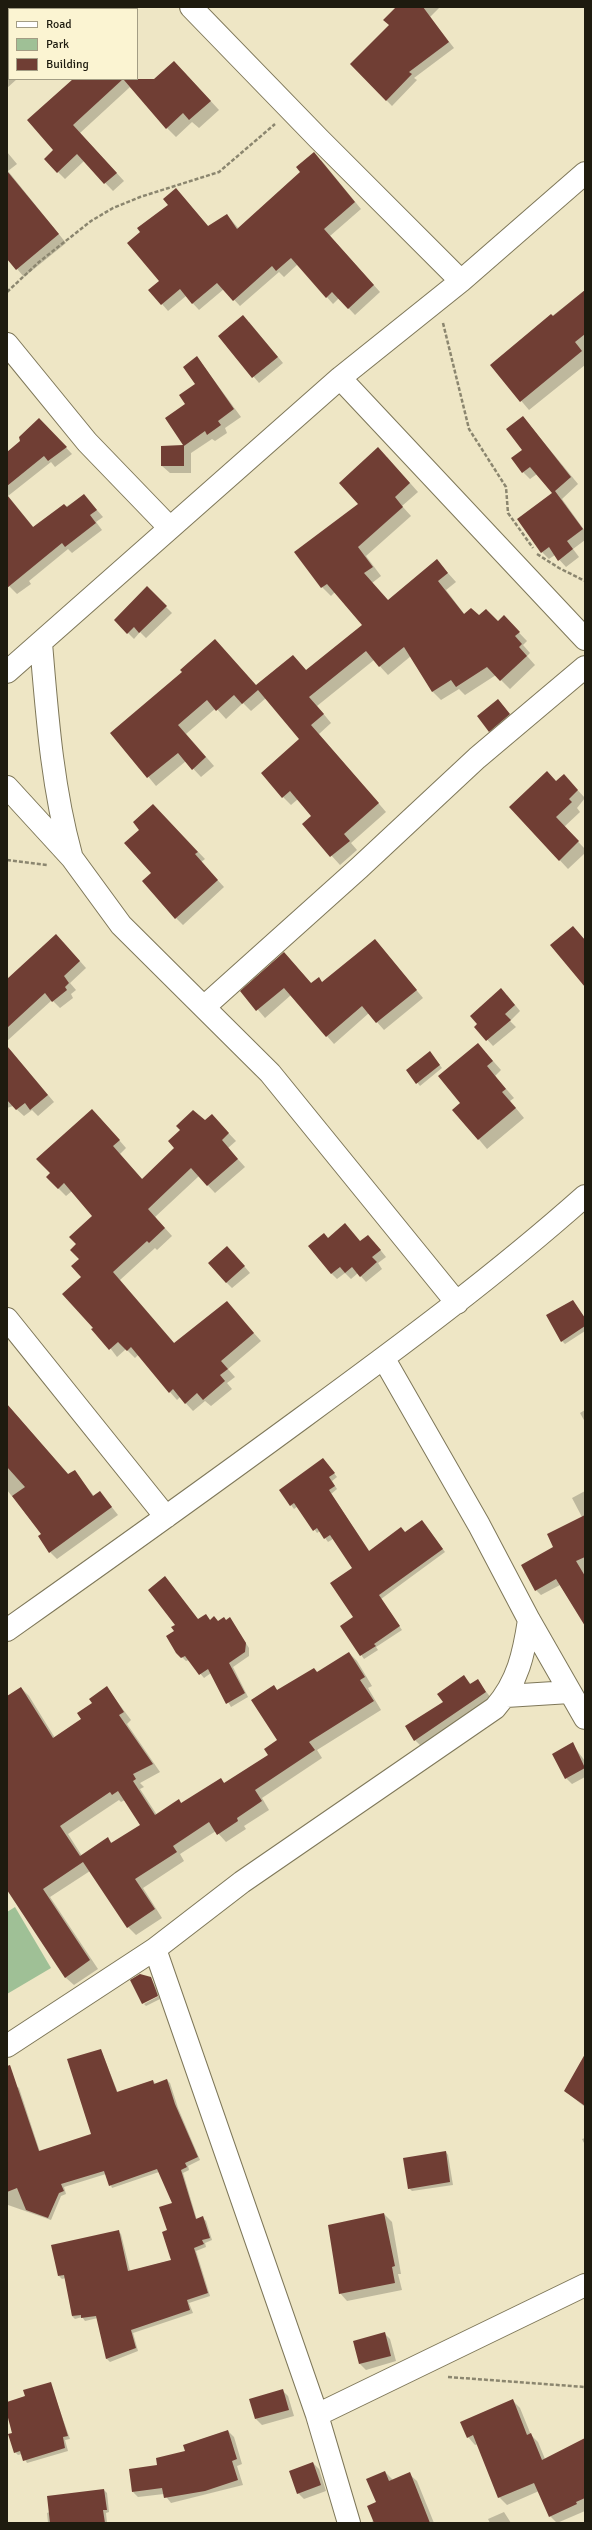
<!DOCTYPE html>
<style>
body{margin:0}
#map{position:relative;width:592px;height:2530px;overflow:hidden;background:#eee6c5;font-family:Signika,sans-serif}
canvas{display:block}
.frame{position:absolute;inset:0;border:8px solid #1e1b0f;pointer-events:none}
.legend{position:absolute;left:8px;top:8px;width:130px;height:72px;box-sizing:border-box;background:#fbf4d2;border:1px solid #a39d84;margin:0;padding:5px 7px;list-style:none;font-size:12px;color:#1e1b0f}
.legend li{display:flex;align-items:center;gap:8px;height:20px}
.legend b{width:20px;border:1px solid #a39d84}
</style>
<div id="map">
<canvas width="592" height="2530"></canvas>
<div class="frame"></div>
<ul class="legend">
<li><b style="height:5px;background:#fff"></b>Road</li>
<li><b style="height:11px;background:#9fc096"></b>Park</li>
<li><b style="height:11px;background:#703e34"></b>Building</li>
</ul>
</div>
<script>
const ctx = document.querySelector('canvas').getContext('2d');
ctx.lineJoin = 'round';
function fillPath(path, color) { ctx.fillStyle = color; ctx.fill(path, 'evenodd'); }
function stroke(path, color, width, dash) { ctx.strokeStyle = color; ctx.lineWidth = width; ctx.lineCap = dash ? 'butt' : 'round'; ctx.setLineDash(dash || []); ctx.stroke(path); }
fillPath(new Path2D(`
 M15 1907 51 1968 7 1994V1912Z`), '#9fc096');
fillPath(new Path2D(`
 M398 7H440L430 17 454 48 414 78 417 80 392 106 351 64 390 25Z
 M7 55 9 57V79H17L7 88Z
 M183 71 219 110 199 128 192 122 176 137 167 128Z
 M73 79H123L130 87 80 133 124 181 113 191 84 161 65 179 58 172 54 150Z
 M7 152 17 164 8 171 66 243 24 277 7 257Z
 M321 160 361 209 330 236 380 292 355 315 339 298 333 304 298 264 284 277 279 272 240 306 224 289 199 310 186 296 168 311 150 290 161 281 182 196 209 227 227 215 239 229Z
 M585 290V365L529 410 491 365Z
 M249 322 283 363 259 383 219 336Z
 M197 357 241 417 225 428 227 433 215 441 212 439 191 453V473H170L162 466V447L185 446 166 419 186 404 197 384Z
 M523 417 578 484 562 499 585 531V540L573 549 579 557 566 567 555 555 549 559 542 552 554 493 537 474 530 479 523 472Z
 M39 419 72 454 55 467 51 462 8 496 34 528 84 495 103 517 96 522 102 530 72 553 68 549 29 581 31 584 17 594 9 586 7 587V453L22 441Z
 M387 457 418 492 402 506 411 516 366 556 381 576 372 583 388 601 437 561 456 582 446 590 465 615 498 622 504 617 527 641 523 645 530 653 527 656 535 665 510 689 496 675 465 695 459 689 441 700 433 692 411 656 388 675 374 660 317 706 331 723 319 734 386 812 351 843 357 850 340 865 303 824 313 816 298 799 291 805 283 797 300 739 266 698 251 711 243 703 226 719 216 708 186 734 214 766 201 777 186 761 156 786 112 733 184 672 256 686 293 656 307 671 363 625 335 592 331 596 322 587 296 552 359 505Z
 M147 588 172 613 146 638 140 632 134 639 115 620Z
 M504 707 515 721 495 737 490 731Z
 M557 782 572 784 585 798 577 808 580 812 564 827 585 849V853L568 869 510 807Z
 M160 812 205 859 201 862 224 887 183 925 176 918Z
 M375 940 423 998 384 1030 369 1013 334 1044 291 995 265 1018 242 991 284 953 312 984 323 983Z
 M63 942 86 968 70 983 76 990 71 994 73 998 60 1008 52 1000 7 1041V980Z
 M507 995 520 1011 510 1021 516 1027 493 1046 476 1027Z
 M7 1046 54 1102 38 1116 32 1110 24 1116 13 1106 7 1108Z
 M486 1053 501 1070 495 1076 514 1098 510 1101 524 1118 487 1149 454 1110 461 1103Z
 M432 1055 442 1068 420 1086 407 1070Z
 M100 1118 126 1148 120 1154 143 1180 205 1122 219 1123 236 1141 228 1148 245 1167 215 1193 199 1176 155 1217 172 1236 157 1250 155 1248 120 1280 175 1344 227 1303 261 1341 228 1369 235 1377 227 1383 232 1389 211 1406 205 1401 193 1411 180 1397 177 1400 170 1392 138 1355 135 1358 126 1349 117 1357 95 1328 77 1244 94 1216 72 1191 66 1196 47 1177Z
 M328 1239 374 1242 386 1257 378 1263 382 1269 366 1282 358 1273 351 1279 345 1273 337 1279 331 1273Z
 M233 1253 250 1273 232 1288 226 1282Z
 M573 1301 585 1318V1331L565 1344 562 1341Z
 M11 1409 69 1475 74 1471 94 1496 100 1492 118 1515 57 1559 50 1552 42 1534 7 1490V1413Z
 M585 1410V1422L580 1413Z
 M323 1459 337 1477 332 1481 337 1489 331 1494 370 1552 425 1524 445 1552 381 1599 402 1630 376 1647 378 1650 364 1659 341 1626 354 1617 353 1568 333 1539 328 1542 320 1531 317 1533 298 1506 294 1509 291 1505Z
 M585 1491V1624L560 1585 541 1595 536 1590 554 1548 582 1517 572 1498Z
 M206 1615 210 1620 219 1622 230 1619 249 1648V1656L233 1667 248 1697 231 1707 211 1673 204 1678 189 1660 186 1661 177 1652 199 1620Z
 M349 1653 357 1661 372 1686 368 1688 381 1710 317 1750 322 1758 262 1798 269 1810 244 1826 246 1829 226 1842 216 1831 180 1854 184 1861 143 1888 162 1918 136 1935 128 1927 90 1871 50 1897 98 1969 74 1985 65 1977 7 1888V1698L21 1688 29 1696 55 1738 83 1720 107 1688 131 1720 127 1724 160 1772 140 1783 144 1787 140 1789 157 1815 179 1801 182 1804 220 1779 225 1784 270 1755 279 1740 274 1686 278 1691 318 1673ZM119 1800 121 1802 125 1800 142 1826 112 1843 108 1839 82 1856 68 1834Z
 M464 1677 471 1684 477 1680 491 1698 421 1746 415 1740Z
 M572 1744 585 1761V1777L572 1784 566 1778Z
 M151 1978 159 1994 142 2003Z
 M159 1996 160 1999 146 2006 144 2004Z
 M101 2050 118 2093 153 2081 156 2084 167 2080 170 2083 178 2108 200 2160 188 2166 189 2170 183 2173 197 2220 203 2218 206 2221 212 2240 205 2243 206 2247 196 2251 210 2296 189 2303 193 2313 133 2333 138 2351 110 2362 107 2359 98 2318 85 2321 82 2317 75 2319 72 2316 66 2278 62 2279 59 2276 118 2231 121 2234 130 2271 172 2260 168 2231 174 2203 159 2172 112 2188 106 2174 64 2187 66 2194 61 2196 51 2220 8 2205 7 2208V2089L16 2086 19 2088 40 2152 93 2135Z
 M585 2056V2107L565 2091Z
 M585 2138V2145L582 2139Z
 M446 2152 448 2155 453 2185 412 2191 409 2188Z
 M384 2214 392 2222 401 2274H398L402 2290 347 2301 340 2293Z
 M384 2333 390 2339 396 2361 366 2370 360 2364 354 2342Z
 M50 2383 70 2439 65 2440 68 2451 27 2463 22 2454 18 2455 15 2452 7 2403 26 2397Z
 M282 2390 288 2396 294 2416 262 2425 256 2419Z
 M512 2400 520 2408 531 2435 538 2442 545 2459 585 2439V2511L557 2523 550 2516 539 2491 507 2505 499 2497 478 2444 475 2445 468 2437Z
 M228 2431 234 2437 242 2464 237 2466 243 2485 171 2503 164 2494 138 2497 133 2492 186 2451Z
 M313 2463 319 2469 326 2491 304 2499 298 2493Z
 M385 2472 393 2480 409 2474 417 2481 434 2523H372Z
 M104 2490 107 2493 109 2512 106 2513 107 2523H48L47 2513Z
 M7 2512 8 2523H7Z
 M504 2512 511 2523H490L488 2519Z`), '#0003');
fillPath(new Path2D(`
 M396 7H423L449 42 409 72 412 74 386 101 350 64 389 25 383 20Z
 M174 61 211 101 189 120 183 113 166 129 123 79 73 125 117 173 104 184 77 154 57 173 44 159 53 150 27 120 73 79H154Z
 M314 152 355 202 324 229 374 285 348 309 332 292 326 298 291 258 276 271 272 266 233 301 217 283 192 304 180 289 161 305 148 290 159 281 127 243 140 232 137 228 168 205 163 199 176 188 208 226 227 214 237 229 300 172 296 167Z
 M7 171 59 234 16 270 7 259Z
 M585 290V334L575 342 582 351 520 402 490 365 551 314 553 316Z
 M243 315 278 357 252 378 218 336Z
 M197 356 234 409 218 421 221 425 207 435 205 431 184 446V466H161V446L183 445 165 418 185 404 179 395 195 384 183 367Z
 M523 416 571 477 555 491 583 529 567 541 573 549 558 561 549 547 541 553 517 519 552 493 530 467 522 473 511 458 522 450 506 429Z
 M39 418 67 447 48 461 44 456 7 486V452L20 441 19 437Z
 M378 447 410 483 395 497 403 507 358 547 373 567 364 573 388 600 437 559 448 573 438 581 464 614 471 608 479 615 486 609 498 621 504 615 520 632 515 636 522 644 519 647 527 656 500 681 487 667 456 687 451 680 432 692 404 647 379 667 366 651 309 697 324 714 311 725 379 803 344 834 350 841 330 857 302 824 311 816 290 791 282 798 261 773 299 739 258 690 242 704 234 695 216 711 207 700 178 725 206 757 192 770 178 753 147 778 110 733 182 672 180 670 215 639 256 685 293 655 306 670 362 625 327 584 321 588 294 552 358 504 339 483Z
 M84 494 97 510 90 515 96 523 65 547 62 543 7 588V495L33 527 64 504 67 507Z
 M147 586 167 606 139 633 134 627 127 634 114 620Z
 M498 699 510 714 489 732 477 716Z
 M547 771 556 781 564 774 578 790 569 799 572 802 556 817 579 841 559 861 509 807Z
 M153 804 198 852 195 854 218 880 175 919 142 881 151 873 124 843 139 830 133 822Z
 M573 926 585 940V987L550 945Z
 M56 934 80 961 64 976 69 983 65 987 67 990 52 1002 45 993 7 1028V979Z
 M375 939 417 990 376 1023 362 1006 326 1037 284 988 256 1011 240 991 284 952 311 983 319 977 322 982Z
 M501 988 515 1005 505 1014 511 1020 486 1041 474 1027 477 1024 470 1016Z
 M478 1043 493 1061 487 1066 506 1089 502 1092 516 1108 478 1140 452 1110 460 1103 438 1076Z
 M7 1046 48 1095 30 1110 25 1103 16 1110 7 1100Z
 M430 1051 440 1065 416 1084 406 1070Z
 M92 1109 120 1140 113 1146 142 1179 174 1148 168 1141 180 1130 176 1126 193 1110 205 1120 212 1114 229 1133 222 1140 238 1159 207 1186 191 1168 148 1209 165 1228 149 1243 147 1241 113 1272 174 1343 227 1301 254 1333 221 1361 228 1369 220 1375 225 1381 203 1400 197 1393 185 1404 173 1389 169 1393 131 1347 127 1351 118 1342 109 1350 91 1329 93 1328 62 1294 81 1277 71 1266 79 1259 70 1250 76 1244 69 1237 92 1216 64 1183 58 1189 46 1177 50 1173 36 1159Z
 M345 1223 360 1241 368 1235 381 1250 372 1257 377 1262 360 1277 352 1267 345 1273 340 1267 331 1274 308 1246 324 1233 328 1238Z
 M227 1246 245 1266 226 1283 208 1263Z
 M573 1300 585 1318V1326L561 1342 546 1315Z
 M7 1404 68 1474 75 1470 93 1496 100 1491 112 1507 49 1553 38 1536 41 1534 12 1496 25 1487 7 1467Z
 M323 1458 335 1473 329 1477 335 1486 329 1490 369 1551 401 1527 405 1532 422 1520 443 1549 379 1595 400 1626 374 1644 376 1646 360 1656 340 1626 353 1617 330 1583 352 1568 330 1535 324 1539 317 1528 313 1531 294 1503 290 1506 279 1490Z
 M585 1515V1557L576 1561 585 1576V1626L556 1579 535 1591 521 1565 553 1547 547 1534Z
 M165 1576 198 1619 206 1614 210 1620 214 1616 218 1621 224 1617 226 1620 230 1617 246 1643 245 1652 229 1663 245 1693 226 1704 208 1669 199 1675 185 1656 181 1658 176 1653 166 1636 174 1631 171 1627 175 1625 148 1590Z
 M349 1652 365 1677 360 1680 374 1701 309 1742 315 1750 255 1790 262 1801 237 1818 238 1821 217 1835 209 1822 173 1846 177 1852 135 1879 155 1909 127 1928 83 1862 43 1889 90 1960 65 1978 7 1890V1696L21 1687 53 1738 81 1719 77 1713 92 1703 89 1699 107 1686 124 1712 119 1715 153 1764 133 1774 136 1779 133 1781 155 1815 179 1799 181 1803 221 1778 224 1783 268 1755 264 1749 277 1740 251 1700 274 1685 277 1690 314 1668 317 1672ZM118 1791 140 1825 111 1843 108 1837 80 1856 60 1826 110 1792 112 1795Z
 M464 1675 470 1684 478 1679 486 1692 414 1741 405 1726 443 1702 437 1694Z
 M573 1742 585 1768 565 1779 552 1754Z
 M140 1974 151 1977 158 1996 142 2004 130 1980Z
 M101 2049 117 2092 153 2080 154 2084 167 2079 175 2104 198 2157 185 2163 187 2167 181 2170 196 2219 203 2216 210 2238 202 2240 204 2244 194 2248 208 2293 187 2300 190 2310 131 2330 136 2348 106 2359 96 2316 81 2318V2315L72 2316 64 2275 58 2276 51 2245 119 2230 128 2271 171 2260 162 2232 167 2230 159 2207 172 2203 157 2169 109 2186 104 2171 61 2184 64 2191 59 2193 48 2218 26 2210 17 2188 7 2192V2066L10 2065 39 2151 91 2134 67 2059Z
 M585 2054V2106L564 2091Z
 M446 2151 450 2182 408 2189 403 2158Z
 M384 2213 395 2266 392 2267 395 2283 339 2294 328 2225Z
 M385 2332 391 2356 359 2364 353 2341Z
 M51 2382 68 2436 63 2437 65 2448 23 2461 20 2451 14 2453 8 2434 12 2433 7 2414V2402L25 2396 23 2390Z
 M283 2389 289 2410 255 2419 249 2399Z
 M513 2399 527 2435 531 2433 542 2460 585 2438V2498L576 2502 577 2504 549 2517 534 2483 498 2498 473 2435 467 2438 460 2422Z
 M228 2430 237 2459 232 2461 238 2480 205 2491 164 2498 162 2488 132 2492 129 2469 157 2465 156 2458 185 2451 183 2445Z
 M313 2462 321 2485 297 2494 289 2471Z
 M385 2471 389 2481 410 2472 430 2523H374L367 2506 376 2502 366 2479Z
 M104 2489 107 2510H103L105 2523H50L47 2496Z`), '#703e34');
const minor = new Path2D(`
 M191 7 319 139 461 281
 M7 344 87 442 169 527
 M340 378 585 639
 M41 643C47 714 52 786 71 855
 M7 672 340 378 461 281 585 173
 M7 787 72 858 121 925 270 1073 457 1303
 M204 1007 359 868 477 758 585 667
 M7 1319 166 1517
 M384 1359 479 1525 529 1620 585 1718
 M7 1630C106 1560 204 1490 302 1418 399 1347 495 1276 585 1196
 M506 1696 570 1692
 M155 1949 317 2415 349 2523
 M7 2046 155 1949 242 1882 495 1708C518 1682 524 1653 529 1620
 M317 2415 585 2285`);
stroke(minor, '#7e7759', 24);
stroke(new Path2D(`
 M7 292 39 262 91 221 113 208 140 197 219 172 275 124
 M443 323 469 429 506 487 508 513 533 548
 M537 554 559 568 585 581
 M7 860 47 865
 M448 2377 585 2387`), '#8b866f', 2.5, [4, 2]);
stroke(minor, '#fff', 22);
</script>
